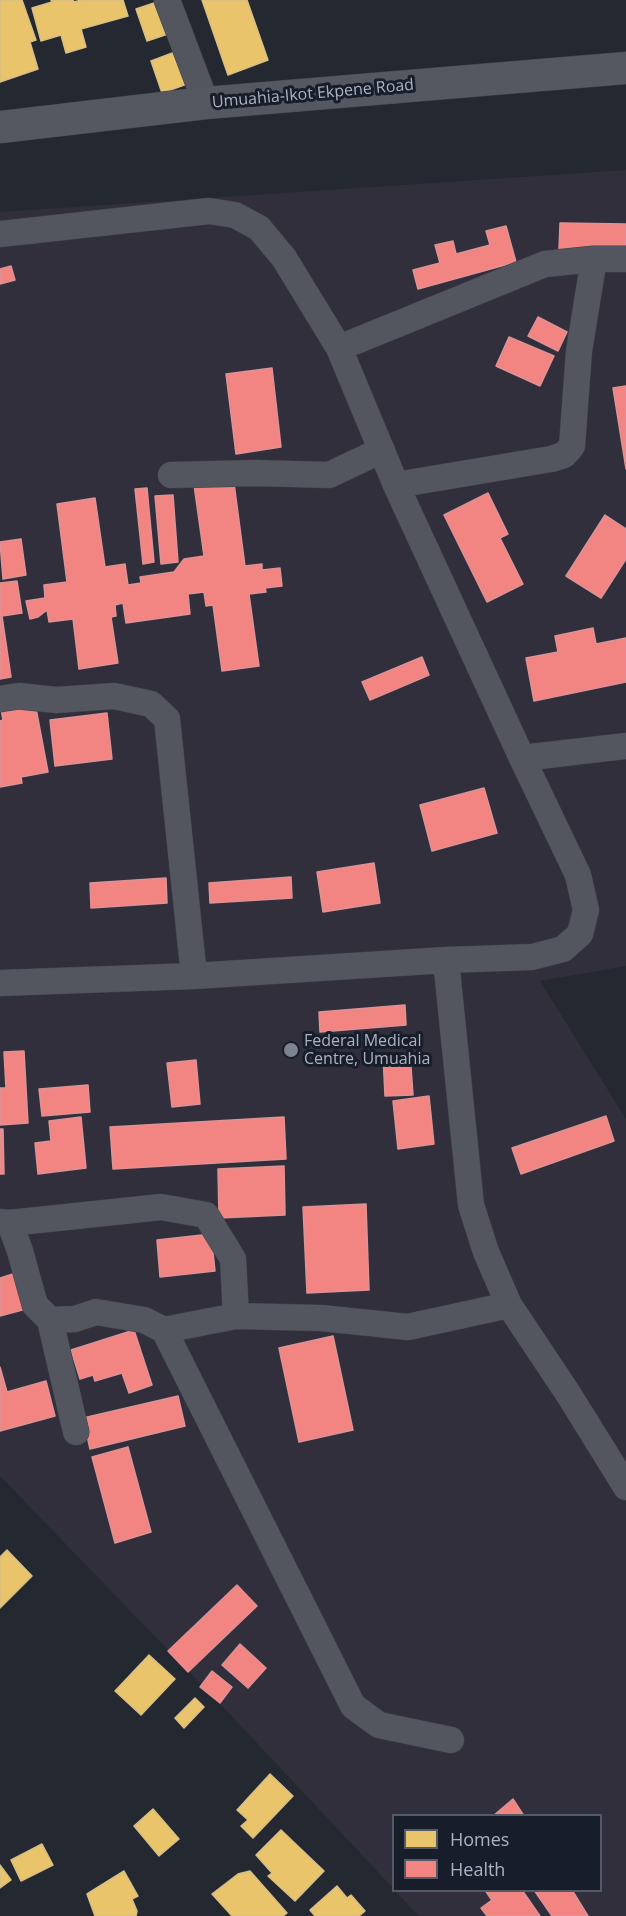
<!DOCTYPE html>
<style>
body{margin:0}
#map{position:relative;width:626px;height:1916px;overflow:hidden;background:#242830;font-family:"Open Sans",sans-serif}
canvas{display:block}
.legend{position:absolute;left:392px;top:1814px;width:210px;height:78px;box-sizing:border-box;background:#181d2a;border:2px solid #535967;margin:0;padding:8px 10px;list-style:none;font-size:18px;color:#acb2c3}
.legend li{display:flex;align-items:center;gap:12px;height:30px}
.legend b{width:30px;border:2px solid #535967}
</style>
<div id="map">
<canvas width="626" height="1916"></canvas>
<ul class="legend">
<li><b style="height:16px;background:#e9c46a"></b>Homes</li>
<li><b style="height:16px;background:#f28482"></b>Health</li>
</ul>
</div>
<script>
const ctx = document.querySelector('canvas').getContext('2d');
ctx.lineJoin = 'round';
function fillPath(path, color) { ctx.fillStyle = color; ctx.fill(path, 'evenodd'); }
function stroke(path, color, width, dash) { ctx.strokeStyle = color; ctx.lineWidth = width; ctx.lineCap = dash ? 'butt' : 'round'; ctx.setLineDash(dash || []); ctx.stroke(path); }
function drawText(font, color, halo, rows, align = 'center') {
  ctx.font = font + ' "Open Sans",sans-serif'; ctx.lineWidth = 6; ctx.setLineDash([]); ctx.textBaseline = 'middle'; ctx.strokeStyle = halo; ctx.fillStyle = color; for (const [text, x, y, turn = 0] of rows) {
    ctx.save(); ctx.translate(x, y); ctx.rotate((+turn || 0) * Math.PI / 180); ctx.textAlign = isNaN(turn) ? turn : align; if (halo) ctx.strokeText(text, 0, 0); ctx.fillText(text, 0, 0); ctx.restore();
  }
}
fillPath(new Path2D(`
 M626 170V966L540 981 626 1119V1916H419L395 1891 600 1890V1816H394L393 1888 224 1708 0 1476V212Z`), '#312f3c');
const homes = new Path2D(`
 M0 0H22L36 40 30 42 38 69 0 82Z
 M51 0H73L74 2 81 0H123L128 16 81 29 86 47 66 53 61 35 41 41 32 8 52 2Z
 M202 0H247L268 60 228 75Z
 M157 2 168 34 147 41 136 9Z
 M175 52 187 84 162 93 151 61Z
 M7 1550 32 1576 0 1608V1557Z
 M149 1655 175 1679 141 1715 115 1691Z
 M195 1698 204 1707 184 1728 175 1718Z
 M270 1774 293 1796 253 1838 241 1826 248 1820 237 1810Z
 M153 1809 179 1839 159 1856 134 1826Z
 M281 1830 324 1871 295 1901 268 1876 272 1873 256 1855Z
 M42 1844 53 1865 21 1881 11 1860Z
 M0 1865 11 1880 0 1888Z
 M124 1871 138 1896 132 1899 137 1911 136 1916H95L87 1894Z
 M250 1871 287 1913 283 1916H232L212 1894 238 1874Z
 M337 1886 347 1898 351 1895 365 1911 359 1916H315L310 1910Z`);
fillPath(homes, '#e9c46a');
stroke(homes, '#d7bf85', 1.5);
const health = new Path2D(`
 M560 223 626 224V250H559Z
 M506 226 516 262 418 289 413 270 440 263 435 245 453 241 456 254 490 245 486 231Z
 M11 266 15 280 0 284V269Z
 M538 317 567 332 558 351 528 336Z
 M509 337 554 356 540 386 496 366Z
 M272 368 281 447 236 454 226 374Z
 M626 386V469L613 388Z
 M234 483 245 566 262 564V570L280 568 282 586 265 588 266 592 249 594 259 666 222 671 213 605 206 606 204 592 188 594 190 614 126 623 123 603 115 605 116 616 111 617 118 663 79 669 73 619 49 622 47 610 38 617 30 619 26 601 45 598 44 585 67 582 57 504 95 498 105 567 125 564 128 585 141 583 140 577 174 572 184 559 204 556 194 485Z
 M147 488 154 562 143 564 135 489Z
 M488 493 508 534 500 538 523 584 487 602 444 515Z
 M173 495 178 562 161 564 155 496Z
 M605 515 626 529V559L601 598 566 576Z
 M21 539 26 575 3 579 0 542Z
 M17 581 22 613 2 616 11 677 0 679V583Z
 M593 628 596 644 626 638V682L534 701 526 658 558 652 555 636Z
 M422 657 429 675 370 700 362 682Z
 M35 703 48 772 21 777 22 783 0 787V721L3 720 1 709Z
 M107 713 112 759 55 766 50 720Z
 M484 788 497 833 432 851 420 805Z
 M374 863 380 903 323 912 317 872Z
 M291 877 292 898 210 903 209 883Z
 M166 878 167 903 91 908 90 883Z
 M405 1005 406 1025 320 1032 319 1012Z
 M24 1051 28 1123 0 1125V1088H6L4 1052Z
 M410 1053 413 1095 385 1096 383 1055Z
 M196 1060 200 1104 172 1107 167 1063Z
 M88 1085 90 1112 42 1116 39 1089Z
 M429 1096 434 1144 398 1149 393 1101Z
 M606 1116 614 1141 521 1174 512 1148Z
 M81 1117 86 1168 38 1174 35 1143 51 1141 49 1121Z
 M284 1117 286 1159 113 1169 110 1127Z
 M0 1129H3L4 1174H0Z
 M284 1166 285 1215 219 1218 218 1169Z
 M366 1204 369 1290 307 1293 303 1207Z
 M211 1234 215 1271 160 1277 157 1240Z
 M16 1273 26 1309 0 1316V1278Z
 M134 1330 152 1385 129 1393 122 1373 95 1381 93 1375 80 1379 71 1350Z
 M333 1336 353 1430 299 1442 279 1348Z
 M0 1367 7 1392 46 1381 55 1416 0 1431Z
 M178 1396 185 1426 90 1449 83 1418Z
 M128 1447 151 1532 115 1543 92 1457Z
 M237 1585 257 1606 188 1672 168 1651Z
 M240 1644 266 1668 248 1688 222 1665Z
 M212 1671 232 1687 220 1703 200 1687Z
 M513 1799 524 1816H493Z
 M485 1890H522L540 1916H487L481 1908 496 1897 491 1899Z
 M534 1890H572L588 1916H552Z`);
fillPath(health, '#f28482');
stroke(health, '#dd9296', 1.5);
const minor = new Path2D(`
 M167 0 206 103
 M0 234 209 211 235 215 259 228 284 258 339 348 396 485 522 758 578 875 586 910 580 934 563 949 532 957 446 960 194 976 0 983
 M339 348 545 264 594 259H626
 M171 475 256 473 329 475 382 450
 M396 485 551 459 564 455 572 446 579 351 594 259
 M0 699 19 696 56 700 114 696 151 704 167 719 194 976
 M522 758 626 746
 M446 960 471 1205 486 1252 509 1305 569 1395 626 1487
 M0 1222 10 1223 20 1251 35 1305 50 1320 75 1319 96 1312 144 1320 164 1330 353 1706 379 1725 451 1740
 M10 1223 161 1207 206 1215 233 1259 236 1316
 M50 1320 76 1432
 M164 1330 236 1316 321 1318 408 1327 509 1305`);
const major = new Path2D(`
 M0 127 206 103 626 68`);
stroke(minor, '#404249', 27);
stroke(major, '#41454d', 33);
stroke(minor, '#54565f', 26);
stroke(major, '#565861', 32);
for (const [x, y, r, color] of [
 [291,1050,8,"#7c8290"]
]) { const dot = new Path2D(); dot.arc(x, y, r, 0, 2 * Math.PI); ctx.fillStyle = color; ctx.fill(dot); stroke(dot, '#181d2a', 2); }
drawText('16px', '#acb2c3', '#181d2a', [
 ["Umuahia-Ikot Ekpene Road",313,94,-5]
]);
drawText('16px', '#acb2c3', '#181d2a', [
 ["Federal Medical",304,1041],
 ["Centre, Umuahia",304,1059]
], 'left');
</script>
